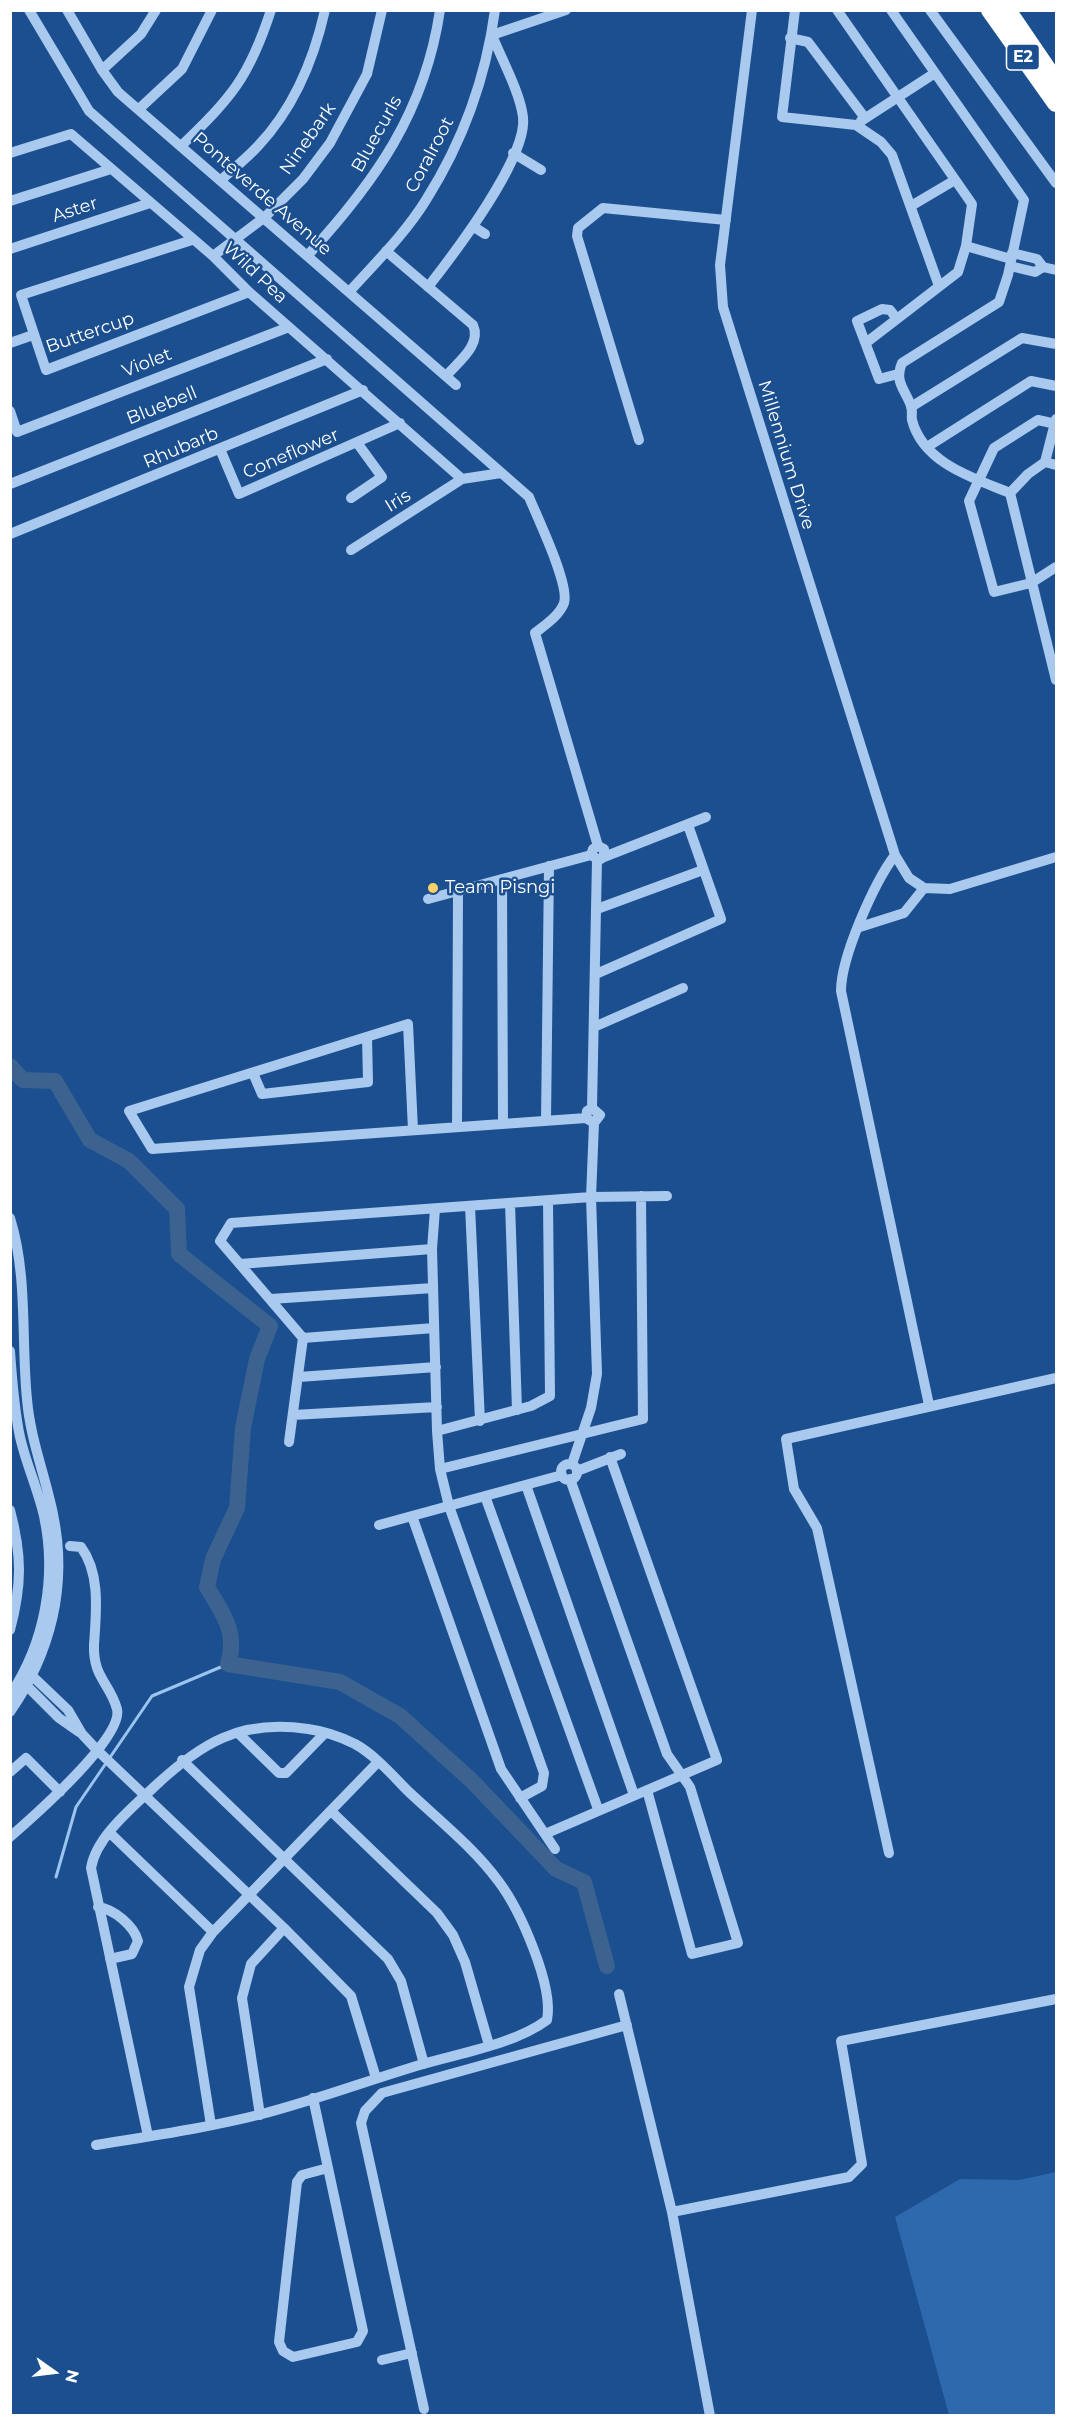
<!DOCTYPE html>
<style>
body{margin:0}
#map{position:relative;width:1067px;height:2426px;overflow:hidden;background:#1b4f8f;font-family:Montserrat,sans-serif}
canvas{display:block}
.frame{position:absolute;inset:0;border:12px solid #fff;pointer-events:none}
.north{position:absolute;left:24px;top:2342px;width:60px;height:60px;-webkit-text-stroke:4px #1b4f8f;paint-order:stroke;rotate:104deg;font-size:16px;font-weight:700;line-height:24px;text-align:center;color:#fff}
.north::after{content:'';display:block;margin:auto;width:21px;height:27px;background:#fff;clip-path:polygon(50% 0,100% 100%,50% 72%,0 100%)}
</style>
<div id="map">
<canvas width="1067" height="2426"></canvas>
<div class="frame"></div>
<div class="north">N</div>
</div>
<script>
const ctx = document.querySelector('canvas').getContext('2d');
ctx.lineJoin = 'round';
function fillPath(path, color) { ctx.fillStyle = color; ctx.fill(path, 'evenodd'); }
function stroke(path, color, width, dash) { ctx.strokeStyle = color; ctx.lineWidth = width; ctx.lineCap = dash ? 'butt' : 'round'; ctx.setLineDash(dash || []); ctx.stroke(path); }
function drawText(font, color, halo, rows, align = 'center') {
  ctx.font = font + ' Montserrat,sans-serif'; ctx.lineWidth = 5; ctx.setLineDash([]); ctx.textBaseline = 'middle'; ctx.strokeStyle = halo; ctx.fillStyle = color; for (const [text, x, y, turn = 0] of rows) {
    ctx.save(); ctx.translate(x, y); ctx.rotate((+turn || 0) * Math.PI / 180); ctx.textAlign = isNaN(turn) ? turn : align; if (halo) ctx.strokeText(text, 0, 0); ctx.fillText(text, 0, 0); ctx.restore();
  }
}
fillPath(new Path2D(`
 M1056 2172V2415H949L895 2217 960 2179 1019 2180Z`), '#2e69ad');
stroke(new Path2D(`
 M56 1877 76 1807 152 1696 228 1664`), '#9cc4f0', 3);
stroke(new Path2D(`
 M10 1066 23 1080 55 1081 90 1140 129 1161 177 1209 179 1254 270 1326 257 1359 243 1428 237 1508 213 1559 207 1587C223 1614 238 1632 228 1664L340 1682 400 1716 472 1781 556 1869 584 1882 607 1966`), '#3c6290', 16);
stroke(new Path2D(`
 M29 10 89 111 529 497C537 517 570 585 564 603 560 615 545 625 535 633L598 846 604 849V857L599 860 591 855 593 849 598 846
 M67 10 102 70 118 92 456 385
 M752 10 720 265 723 307 895 855 909 878 924 888
 M795 10 782 117 856 125 881 142 892 155 939 286
 M837 10 972 204 966 246 958 272 867 342
 M891 10 1024 200 1008 275 999 302 902 363C894 382 905 389 911 406 913 411 911 416 912 420 923 463 973 478 1010 493
 M930 10 1056 183
 M790 38 808 42 865 118
 M102 70 141 34 156 10
 M139 109 182 69 212 10
 M861 121 935 73
 M181 146C231 98 249 78 271 10
 M10 153 71 134 213 256 249 292 462 479
 M513 153 541 170
 M221 180C233 169 247 158 258 146 293 109 314 59 325 10
 M10 201 111 169
 M911 206 955 180
 M474 227 485 234
 M192 240 21 295 46 370 249 292
 M966 246 1011 259
 M10 249 150 203
 M386 251 473 325C482 345 458 362 446 376
 M1012 253 1037 259 1043 267 1056 270
 M308 255C375 182 425 112 440 10
 M213 256 265 217 303 179 330 143 367 74 382 10
 M1010 266 1035 272 1043 267
 M428 287C453 255 528 157 523 117 520 92 501 58 492 35L566 10
 M349 292C376 262 405 234 426 200 462 143 486 77 495 10
 M897 319 890 310 882 309 857 321 879 379 898 374
 M10 343 33 335
 M911 407 1022 338 1056 344
 M10 411 17 432 289 327
 M1056 419 1045 462 1028 474 1010 493 1056 680
 M1056 424 1038 420 994 448 969 501 994 592 1031 583 1056 567
 M639 440 577 236 578 228 603 208 726 220
 M927 447 1031 381 1056 386
 M220 449 239 494 400 423
 M1045 462 1056 465
 M10 484 327 359
 M351 498 382 477 358 444
 M10 534 363 390
 M351 550 462 479 501 473
 M895 855C874 883 841 957 841 991L929 1405
 M604 857 706 817
 M502 879 503 1124
 M924 888 950 889 1056 857
 M428 899 591 855
 M597 909 703 870
 M860 927 904 913 924 888
 M596 974 721 919 688 825
 M594 1027 683 988
 M253 1073 262 1094 368 1082 367 1037
 M592 1108 600 1115 594 1123 586 1118 587 1111 592 1108 597 860
 M546 1121 549 866
 M457 1127 458 891
 M413 1130 408 1024 129 1111 152 1149 586 1118
 M510 1203 517 1410
 M470 1206 480 1421
 M435 1209 432 1249 437 1431 440 1469 449 1506 544 1773 542 1786 520 1798
 M10 1218C28 1275 21 1340 27 1399 30 1438 45 1475 53 1514 68 1585 51 1653 10 1712
 M240 1264 432 1249
 M271 1299 433 1288
 M303 1338 434 1328
 M10 1351C12 1380 14 1409 20 1437 26 1464 38 1489 44 1516 57 1577 45 1643 10 1695
 M299 1377 436 1367
 M293 1415 437 1407
 M437 1431 531 1406 550 1396 548 1201
 M289 1442 303 1338 220 1241 231 1223 591 1197 667 1196
 M572 1464 591 1408 597 1374 591 1197 594 1123
 M561 1472a8 8 0 1 1 16 0a8 8 0 1 1-16 0Z
 M440 1469 643 1419 641 1196
 M577 1471 621 1454
 M570 1479 667 1754 690 1787 738 1943 692 1954 647 1790
 M526 1485 634 1795
 M485 1496 598 1809
 M10 1510C22 1555 22 1585 10 1630
 M412 1516 501 1769 555 1849
 M379 1525 562 1475
 M26 1670 68 1710 82 1734 97 1750 284 1928 351 1996 376 2078
 M24 1683 59 1718 79 1732
 M238 1733 279 1773H286L325 1733
 M182 1760 388 1959 401 1981 424 2064
 M10 1772 26 1758 60 1792
 M331 1811 437 1913 453 1935 465 1962 489 2045
 M110 1833 213 1932
 M545 1834 717 1760 610 1457
 M10 1837C33 1817 124 1737 117 1709 110 1683 93 1678 94 1645 96 1613 101 1574 81 1547L70 1546
 M889 1853 817 1528 794 1489 786 1439 1056 1378
 M98 1907C114 1909 134 1926 138 1941L132 1954 110 1959
 M619 1994 672 2212 710 2416
 M313 2098 363 2331 357 2342 293 2357 283 2351 279 2342 297 2182 302 2175 328 2168
 M260 2115 242 1998 251 1964 284 1928
 M211 2125 189 1987 200 1950 213 1932 378 1762
 M96 2145C151 2136 207 2128 262 2114 316 2100 369 2080 423 2064 461 2053 515 2044 547 2020 554 1986 520 1910 499 1882 474 1848 440 1821 409 1792 393 1776 375 1755 355 1744 341 1737 323 1731 308 1729 240 1719 201 1743 154 1787 132 1808 96 1837 91 1868L148 2136
 M672 2212 849 2177 862 2164 841 2041 1056 1999
 M382 2360 412 2353
 M424 2409 361 2123 365 2111 382 2093 627 2025`), '#a9c9ee', 10);
stroke(new Path2D(`
 M990 10 1056 103
 M1007 10 1056 82`), '#fff', 18);
for (const [x, y, r, color] of [
 [433,888,6,"#ffd166"]
]) { const dot = new Path2D(); dot.arc(x, y, r, 0, 2 * Math.PI); ctx.fillStyle = color; ctx.fill(dot); stroke(dot, '#1b4f8f', 2); }
for (const [x, y, w] of [
 [1023,57,33]
]) { const box = new Path2D(); box.roundRect(x - w / 2, y - 13, w, 26, 4.5); ctx.fillStyle = '#1b4f8f'; ctx.fill(box); stroke(box, '#fff', 1.5); }
drawText('bold 16px', '#fff', null, [
 ["E2",1023,57]
]);
drawText('18px', '#fff', '#1b4f8f', [
 ["Bluecurls",377,134,-61],
 ["Ninebark",308,139,-55],
 ["Coralroot",430,155,-62],
 ["Ponteverde Avenue",262,194,41],
 ["Aster",75,210,-18],
 ["Wild Pea",255,273,43],
 ["Buttercup",90,333,-19],
 ["Violet",147,363,-21],
 ["Bluebell",162,406,-22],
 ["Rhubarb",181,448,-23],
 ["Coneflower",291,454,-23],
 ["Millennium Drive",786,455,73],
 ["Iris",398,501,-32]
]);
drawText('18px', '#fff', '#1b4f8f', [
 ["Team Pisngi",445,888]
], 'left');
</script>
